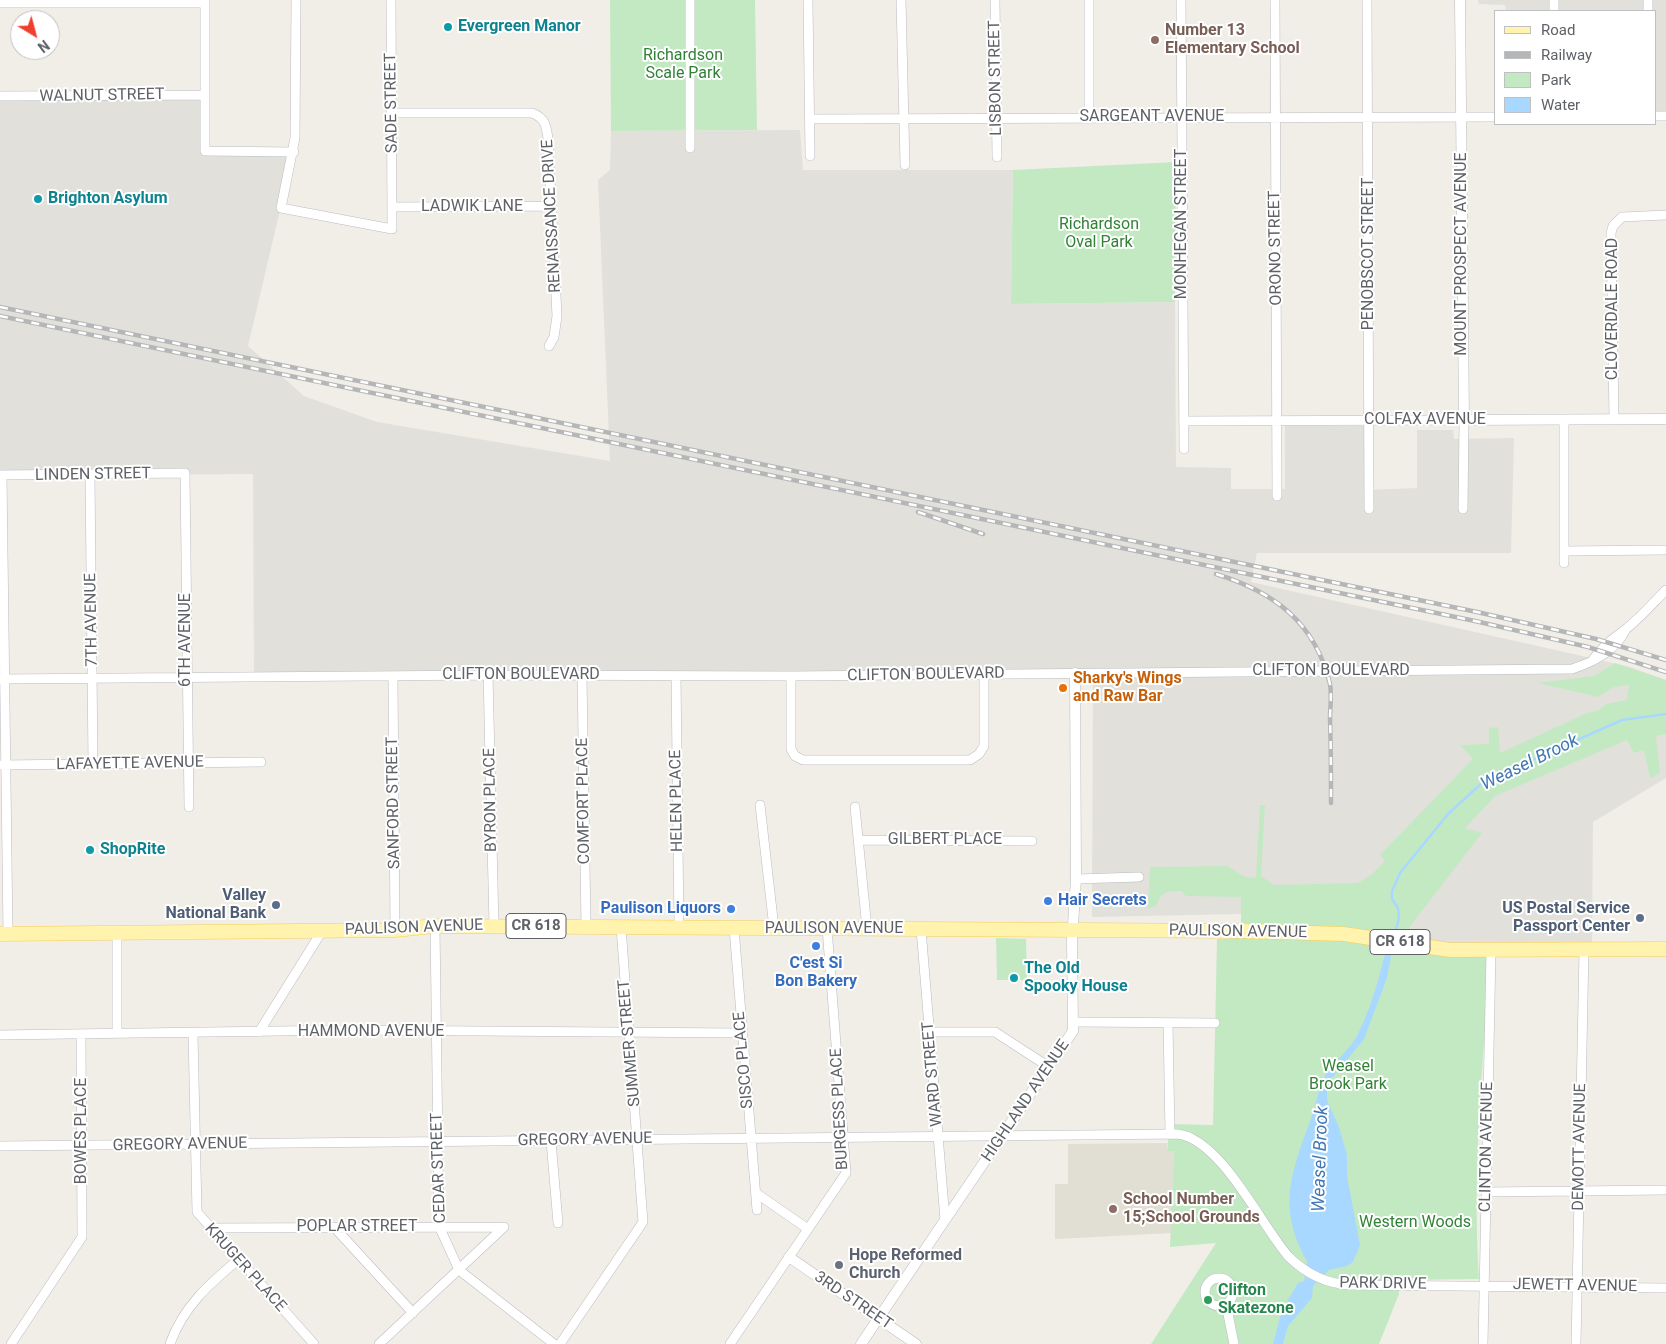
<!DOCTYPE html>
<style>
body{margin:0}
#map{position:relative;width:1666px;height:1344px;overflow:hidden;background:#f1eee7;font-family:Roboto,sans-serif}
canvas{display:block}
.legend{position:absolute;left:1494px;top:10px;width:162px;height:115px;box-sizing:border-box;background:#fff;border:1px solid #bfc0c2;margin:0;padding:6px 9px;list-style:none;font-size:15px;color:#5e6267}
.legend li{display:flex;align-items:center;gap:10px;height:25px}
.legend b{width:25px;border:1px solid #bfc0c2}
.north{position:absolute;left:10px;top:10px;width:50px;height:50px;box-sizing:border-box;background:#fff;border:1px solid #bfc0c2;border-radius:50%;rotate:143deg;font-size:14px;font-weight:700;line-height:20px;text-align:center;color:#5e6267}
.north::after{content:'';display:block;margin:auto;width:18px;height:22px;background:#ef3f2e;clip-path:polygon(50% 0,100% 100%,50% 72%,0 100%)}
</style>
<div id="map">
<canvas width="1666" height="1344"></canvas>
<ul class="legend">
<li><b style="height:6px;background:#fff3ad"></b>Road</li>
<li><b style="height:6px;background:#b5b6b7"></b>Railway</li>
<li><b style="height:14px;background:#c3e9c3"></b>Park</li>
<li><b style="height:14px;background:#a8d8ff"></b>Water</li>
</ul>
<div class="north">N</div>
</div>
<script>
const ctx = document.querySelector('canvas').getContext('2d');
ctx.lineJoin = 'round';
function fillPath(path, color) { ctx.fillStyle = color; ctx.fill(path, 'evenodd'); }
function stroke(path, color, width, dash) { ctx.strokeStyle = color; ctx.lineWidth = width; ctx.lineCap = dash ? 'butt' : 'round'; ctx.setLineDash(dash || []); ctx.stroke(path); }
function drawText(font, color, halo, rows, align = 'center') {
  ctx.font = font + ' Roboto,sans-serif'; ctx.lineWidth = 4; ctx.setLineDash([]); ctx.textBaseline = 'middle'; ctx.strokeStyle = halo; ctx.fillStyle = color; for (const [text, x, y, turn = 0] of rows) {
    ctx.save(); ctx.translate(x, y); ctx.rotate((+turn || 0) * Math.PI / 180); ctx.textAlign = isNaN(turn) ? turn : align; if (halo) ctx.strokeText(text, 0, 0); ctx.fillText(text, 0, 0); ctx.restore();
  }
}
fillPath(new Path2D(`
 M1478 0H1666V116H1655V11H1506L1505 5 1479 4Z
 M0 96H203L204 151H294L248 346 304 396 377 422 610 461 598 180 610 170 611 131 800 130 803 170H1013L1011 304 1175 302 1176 467 1231 468V489H1285V426H1366V490L1417 488V430H1453L1454 439 1514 438 1511 553H1257L1251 582 1587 657 1630 667 1666 680V778L1593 822 1592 943 1449 945 1408 936 1411 926 1355 916 1241 914 1092 917 1093 671 254 677 253 474 0 476Z`), '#e2e0db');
fillPath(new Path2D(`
 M1167 1143V1151L1174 1150 1171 1233 1055 1239V1184H1068V1144Z`), '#e1ded4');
fillPath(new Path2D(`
 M610 0H755L757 130 611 131Z
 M1176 162 1175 302 1011 304 1013 170Z
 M1615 663 1666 680V734L1656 736 1660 773 1650 778 1644 750 1634 753 1627 740 1495 796 1465 828 1482 833 1411 925 1406 943 1491 951C1483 1060 1472 1169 1479 1279L1398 1280 1399 1294 1379 1344H1151L1216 1243 1170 1247 1174 1151H1167L1170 1124 1213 1125 1217 939 1339 934 1241 923V897L1186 896 1181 891C1168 891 1161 891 1157 905L1148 909 1150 867 1227 866 1245 877 1256 878 1260 805H1265L1261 876 1274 885 1358 883 1371 875 1385 861 1380 855 1473 759 1460 745 1489 744V728L1498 727 1500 753 1587 713 1599 710 1606 704 1627 700 1629 685 1614 687 1598 697 1538 683 1594 676Z
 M996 938 1026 939 1027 980H997Z`), '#c3e9c3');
fillPath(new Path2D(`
 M1386 950 1392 951 1387 978 1364 1039 1331 1079 1327 1092V1100L1339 1127 1347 1155V1176L1360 1245 1353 1262 1347 1266 1329 1270 1313 1286 1312 1298 1288 1326 1283 1344H1273L1282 1310 1298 1283 1304 1281 1307 1261C1276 1206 1292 1171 1312 1116 1317 1103 1318 1088 1325 1076 1334 1061 1350 1050 1358 1034 1371 1008 1379 978 1386 950Z`), '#a8d8ff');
stroke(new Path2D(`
 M1395 933 1399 918 1398 908 1392 899V891L1400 873 1448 814 1483 782 1622 720 1666 714`), '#a8d8ff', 2.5);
const minor = new Path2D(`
 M205 0V151L294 152
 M296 0 295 138 281 208 392 229 391 0
 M808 0 810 156
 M901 0 905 165
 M995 0 997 157
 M1089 0V117
 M1181 0 1184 449
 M1275 0 1277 496
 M1367 0 1369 509
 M1648 0V11
 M0 3H205
 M1554 11V0
 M0 96 205 95
 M391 113H532C545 118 546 125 548 138L557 316 554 337 549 346
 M1655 116H1666
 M809 119 1495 117
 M690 148V0
 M393 207 551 206
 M1614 419 1611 233 1613 226 1622 217 1666 215
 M1564 420V563
 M1184 421 1464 420 1463 509
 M0 475 185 473 189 807
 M2 475 8 934
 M90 475 93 764
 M1564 551 1666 550
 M1592 661C1601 647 1613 639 1626 629 1640 618 1653 603 1666 590
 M488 675 494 926
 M582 675 586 926
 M393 676 395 930
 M676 676 679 927
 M791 676V749L795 756 803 760H970L979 754 984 746V674
 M0 679 488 675 791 676 1572 669C1594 662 1616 651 1626 629
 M0 765 261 762
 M760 805 774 928
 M855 807 867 929
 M858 840 1032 841
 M1076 879 1139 877
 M435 926 439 1226 459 1270 554 1344
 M734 928 757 1210
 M921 929 945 1220
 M1073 1022 1215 1023
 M1168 1023 1170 1134
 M259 1032 322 931
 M930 1032H995L1049 1067
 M117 1034V933
 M193 1034 197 1212 314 1344
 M0 1035 347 1030 742 1033
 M551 1141 558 1223
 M0 1146 1178 1134C1221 1140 1260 1223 1288 1256 1306 1274 1326 1284 1351 1285L1666 1288
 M1486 1192 1666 1190
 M756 1193 808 1229
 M334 1227 413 1313
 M209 1228 504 1227
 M1205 1292a14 14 0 1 1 28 0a14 14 0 1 1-28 0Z
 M1226 1304 1234 1344
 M11 1344 82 1237 81 1034
 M170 1344C183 1307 209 1284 238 1260
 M379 1344 504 1227
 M560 1344 643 1222 621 927
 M730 1344 846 1173 827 928
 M1483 1344 1491 951
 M1576 1344 1584 950`);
const tertiary = new Path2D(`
 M1460 0 1464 420 1666 419
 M789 1257 916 1344
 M861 1344 1073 1031 1072 940 1076 879 1075 673`);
const primary = new Path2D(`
 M0 934 395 930 435 926 1241 931 1344 934 1450 950 1666 949`);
stroke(minor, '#b9bcc0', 10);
stroke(tertiary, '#b9bcc0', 11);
stroke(primary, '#f6cc5a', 15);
stroke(minor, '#fff', 9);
stroke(tertiary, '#fff', 10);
stroke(primary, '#fff3ad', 14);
const rail = new Path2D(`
 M0 307 1477 612 1596 639 1666 660
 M0 316 1475 621 1588 647 1666 672
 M918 512 983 534
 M1216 574C1274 592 1315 622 1330 684 1332 695 1330 708 1330 719 1331 747 1331 775 1331 803`);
stroke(rail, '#b5b6b7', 4.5);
stroke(rail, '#fff', 2.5, [8]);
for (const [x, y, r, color] of [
 [448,27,5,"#0f9aa8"],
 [1155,40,5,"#8d6e63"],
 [38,199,5,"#0f9aa8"],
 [1063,688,5,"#e8710a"],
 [90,850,5,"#0f9aa8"],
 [1048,901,5,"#3f7fe0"],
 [276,905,5,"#5c6f8a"],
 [731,909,5,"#3f7fe0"],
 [1640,918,5,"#5c6f8a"],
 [816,946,5,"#3f7fe0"],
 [1014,978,5,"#0f9aa8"],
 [1113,1209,5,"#8d6e63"],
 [839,1265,5,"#6b7280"],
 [1208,1300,5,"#2e9e5b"]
]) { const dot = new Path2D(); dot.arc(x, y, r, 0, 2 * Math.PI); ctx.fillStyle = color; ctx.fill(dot); stroke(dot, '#fff', 2); }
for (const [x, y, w] of [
 [536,926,60],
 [1400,942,60]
]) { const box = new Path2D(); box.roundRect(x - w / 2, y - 12.5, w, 25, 4); ctx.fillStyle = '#fff'; ctx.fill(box); stroke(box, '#5e6267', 1); }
drawText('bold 15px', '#5e6267', null, [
 ["CR 618",536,926],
 ["CR 618",1400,942]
]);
drawText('bold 16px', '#0d838f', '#fff', [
 ["Evergreen Manor",458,27],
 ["Brighton Asylum",48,199],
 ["ShopRite",100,850],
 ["The Old",1024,969],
 ["Spooky House",1024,987]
], 'left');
drawText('bold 16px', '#785e54', '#fff', [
 ["Number 13",1165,31],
 ["Elementary School",1165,49],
 ["School Number",1123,1200],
 ["15;School Grounds",1123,1218]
], 'left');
drawText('16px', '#318236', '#fff', [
 ["Richardson",683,56],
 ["Scale Park",683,74],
 ["Richardson",1099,225],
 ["Oval Park",1099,243],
 ["Weasel",1348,1067],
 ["Brook Park",1348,1085],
 ["Western Woods",1415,1223]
]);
drawText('16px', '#5e6267', '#fff', [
 ["LISBON STREET",996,78,-91],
 ["WALNUT STREET",102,96,-1],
 ["SADE STREET",392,103,-91],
 ["SARGEANT AVENUE",1152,117],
 ["LADWIK LANE",472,207],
 ["RENAISSANCE DRIVE",552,216,-93],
 ["MONHEGAN STREET",1182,224,-90],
 ["ORONO STREET",1276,248,-91],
 ["PENOBSCOT STREET",1369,254,-90],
 ["MOUNT PROSPECT AVENUE",1462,254,-90],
 ["CLOVERDALE ROAD",1613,309,-90],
 ["COLFAX AVENUE",1425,420],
 ["LINDEN STREET",93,475,-1],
 ["7TH AVENUE",92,620,-91],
 ["6TH AVENUE",186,640,-90],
 ["CLIFTON BOULEVARD",1331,671],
 ["CLIFTON BOULEVARD",521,675],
 ["CLIFTON BOULEVARD",926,675,-1],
 ["LAFAYETTE AVENUE",130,764,-1],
 ["BYRON PLACE",491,800,-91],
 ["COMFORT PLACE",584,801,-91],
 ["HELEN PLACE",677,801,-91],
 ["SANFORD STREET",394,803,-91],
 ["GILBERT PLACE",945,840],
 ["PAULISON AVENUE",414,928,-2],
 ["PAULISON AVENUE",834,929],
 ["PAULISON AVENUE",1238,932,1],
 ["HAMMOND AVENUE",371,1032],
 ["SUMMER STREET",630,1043,-95],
 ["SISCO PLACE",744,1060,-95],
 ["WARD STREET",933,1074,-95],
 ["HIGHLAND AVENUE",1026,1101,-56],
 ["BURGESS PLACE",840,1109,-93],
 ["BOWES PLACE",82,1131,-90],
 ["GREGORY AVENUE",585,1140,-1],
 ["GREGORY AVENUE",180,1145,-1],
 ["CLINTON AVENUE",1487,1147,-89],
 ["DEMOTT AVENUE",1580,1147,-89],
 ["CEDAR STREET",439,1168,-92],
 ["POPLAR STREET",357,1227],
 ["KRUGER PLACE",245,1268,48],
 ["PARK DRIVE",1383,1284,1],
 ["JEWETT AVENUE",1575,1286,1],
 ["3RD STREET",853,1301,34]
]);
drawText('bold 16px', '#c56008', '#fff', [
 ["Sharky's Wings",1073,679],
 ["and Raw Bar",1073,697]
], 'left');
drawText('bold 16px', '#4e5e75', '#fff', [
 ["Valley",266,896],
 ["National Bank",266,914],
 ["US Postal Service",1630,909],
 ["Passport Center",1630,927]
], 'right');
drawText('bold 16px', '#366cbe', '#fff', [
 ["Hair Secrets",1058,901],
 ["Paulison Liquors",721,909,"right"],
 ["C'est Si",816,964,"center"],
 ["Bon Bakery",816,982,"center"]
], 'left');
drawText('bold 16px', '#5b616d', '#fff', [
 ["Hope Reformed",849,1256],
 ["Church",849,1274]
], 'left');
drawText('bold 16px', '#27864d', '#fff', [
 ["Clifton",1218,1291],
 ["Skatezone",1218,1309]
], 'left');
drawText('italic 18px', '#4078b6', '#fff', [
 ["Weasel Brook",1530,763,-26],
 ["Weasel Brook",1321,1159,-88]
]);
</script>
